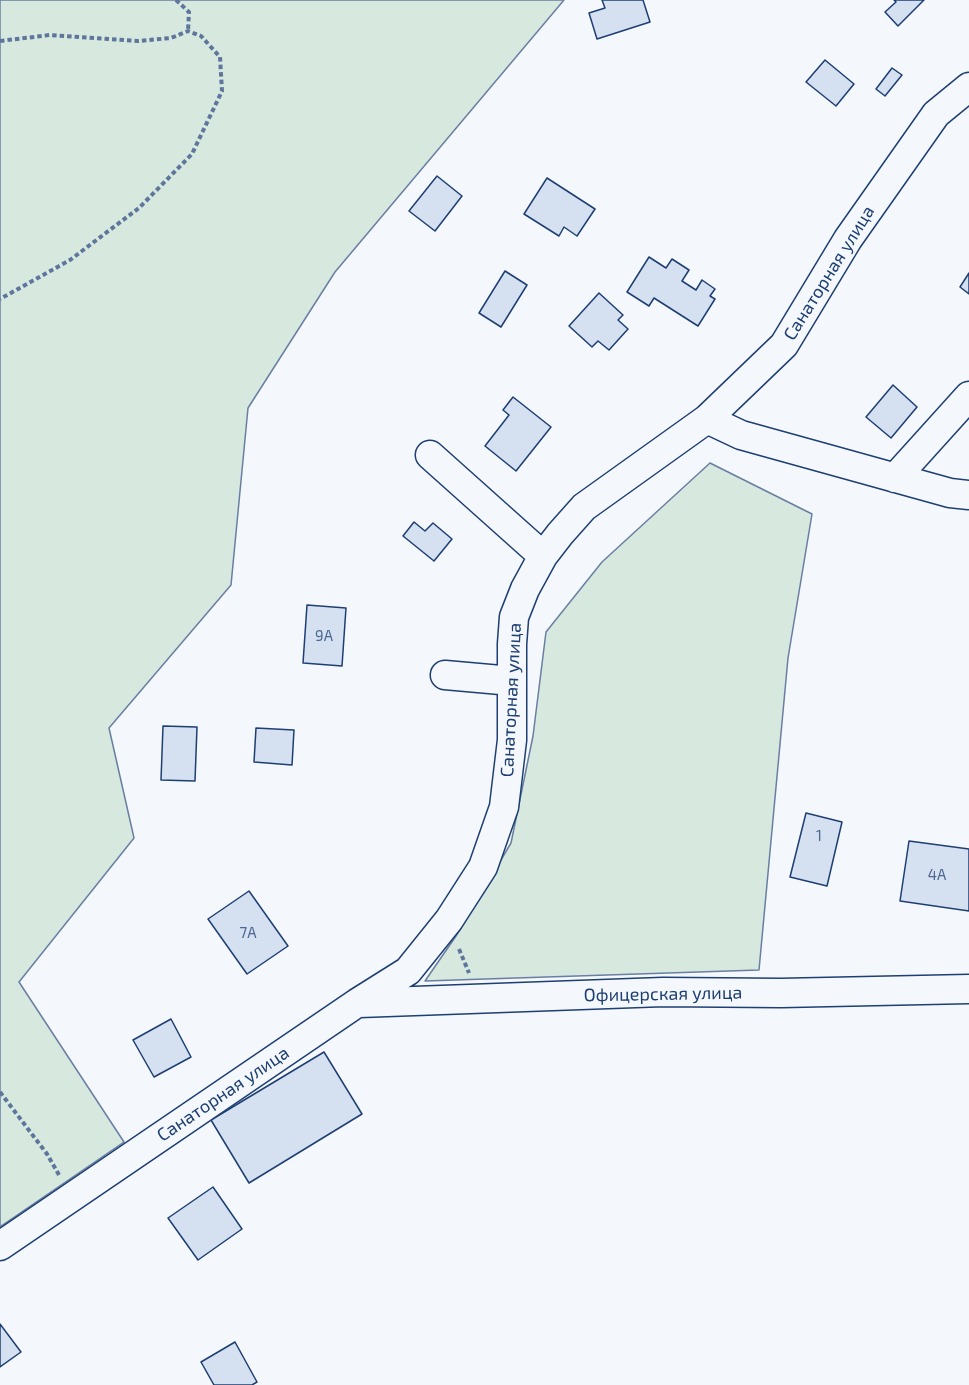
<!DOCTYPE html>
<meta charset="utf-8">
<style>
body{margin:0}
canvas{display:block;background:#f4f7fb}
</style>
<canvas width="969" height="1385"></canvas>
<script>
const ctx = document.querySelector('canvas').getContext('2d');
ctx.lineJoin = 'round';
function fillPath(path, color) { ctx.fillStyle = color; ctx.fill(path, 'evenodd'); }
function stroke(path, color, width, dash) { ctx.strokeStyle = color; ctx.lineWidth = width; ctx.lineCap = dash ? 'butt' : 'round'; ctx.setLineDash(dash || []); ctx.stroke(path); }
function drawText(font, color, halo, rows, align = 'center') {
  ctx.font = font + ' "Exo 2",sans-serif'; ctx.lineWidth = 4.5; ctx.setLineDash([]); ctx.textBaseline = 'middle'; ctx.strokeStyle = halo; ctx.fillStyle = color; for (const [text, x, y, turn = 0] of rows) {
    ctx.save(); ctx.translate(x, y); ctx.rotate((+turn || 0) * Math.PI / 180); ctx.textAlign = isNaN(turn) ? turn : align; if (halo) ctx.strokeText(text, 0, 0); ctx.fillText(text, 0, 0); ctx.restore();
  }
}
const green = new Path2D(`
 M0 0H564L335 272 248 408 231 585 109 728 134 838 19 982 124 1142 0 1227Z
 M710 463 812 514 788 658 759 970 425 981 456 936 511 843 533 736 546 632 602 562Z`);
fillPath(green, '#d7e8df');
stroke(green, '#687fa3', 1.5);
const building = new Path2D(`
 M602 0H643L650 22 597 39 589 13 605 8Z
 M894 0H924L898 26 885 12 896 2Z
 M825 60 854 84 836 106 806 82Z
 M892 68 902 75 885 96 876 89Z
 M437 176 462 196 435 231 409 211Z
 M547 178 595 209 577 236 564 227 559 236 524 214Z
 M649 257 666 268 672 259 689 270 682 281 696 290 702 280 715 289 710 296 715 299 698 326 654 298 649 306 627 292Z
 M505 271 527 285 501 327 479 313Z
 M969 273V294L960 287Z
 M599 293 623 315 618 320 628 329 609 350 598 341 592 347 569 326Z
 M893 385 917 407 891 438 866 417Z
 M513 397 551 427 516 471 485 446 509 415 503 410Z
 M414 522 425 531 433 523 452 539 434 561 403 536Z
 M307 605 346 608 342 666 303 663Z
 M163 726 197 727 195 781 161 780Z
 M256 728 294 730 292 765 254 762Z
 M806 813 842 822 827 886 790 877Z
 M909 841 969 849V911L900 901Z
 M249 891 288 946 247 974 208 919Z
 M171 1019 191 1057 154 1077 133 1040Z
 M324 1052 362 1114 249 1183 211 1120Z
 M213 1187 242 1229 198 1260 168 1218Z
 M0 1324 21 1352 0 1367Z
 M235 1342 257 1382 252 1385H214L201 1362Z`);
fillPath(building, '#d5e0f0');
stroke(building, '#1d3f73', 1.5);
const minor = new Path2D(`
 M707 419 741 435 950 493 969 495
 M430 455 543 556
 M895 478 969 396
 M445 675 512 681
 M359 1003 663 992 781 993 969 989
 M0 1246 357 1003 408 971 449 920 483 867 504 807 512 740V644L514 617 525 589 543 556 560 534 584 507 707 419 784 345 848 239 936 114 969 87`);
stroke(minor, '#1d3f73', 31);
stroke(new Path2D(`
 M176 0 189 12 188 31
 M0 41 50 35 138 41 171 38 188 31 201 36 220 57 222 91 192 154 139 208 70 260 0 299
 M459 949 469 973
 M0 1092 47 1154 59 1175`), '#5e769c', 4, [4.5, 3]);
stroke(minor, '#f4f7fb', 28);
drawText('15px', '#4b6792', null, [
 ["9А",324,636],
 ["1",819,836],
 ["4А",937,875],
 ["7А",248,933]
]);
drawText('18px', '#1d3f73', '#f4f7fb', [
 ["Санаторная улица",829,273,-58],
 ["Санаторная улица",511,700,-87],
 ["Офицерская улица",663,994,-1],
 ["Санаторная улица",223,1094,-34]
]);
</script>
